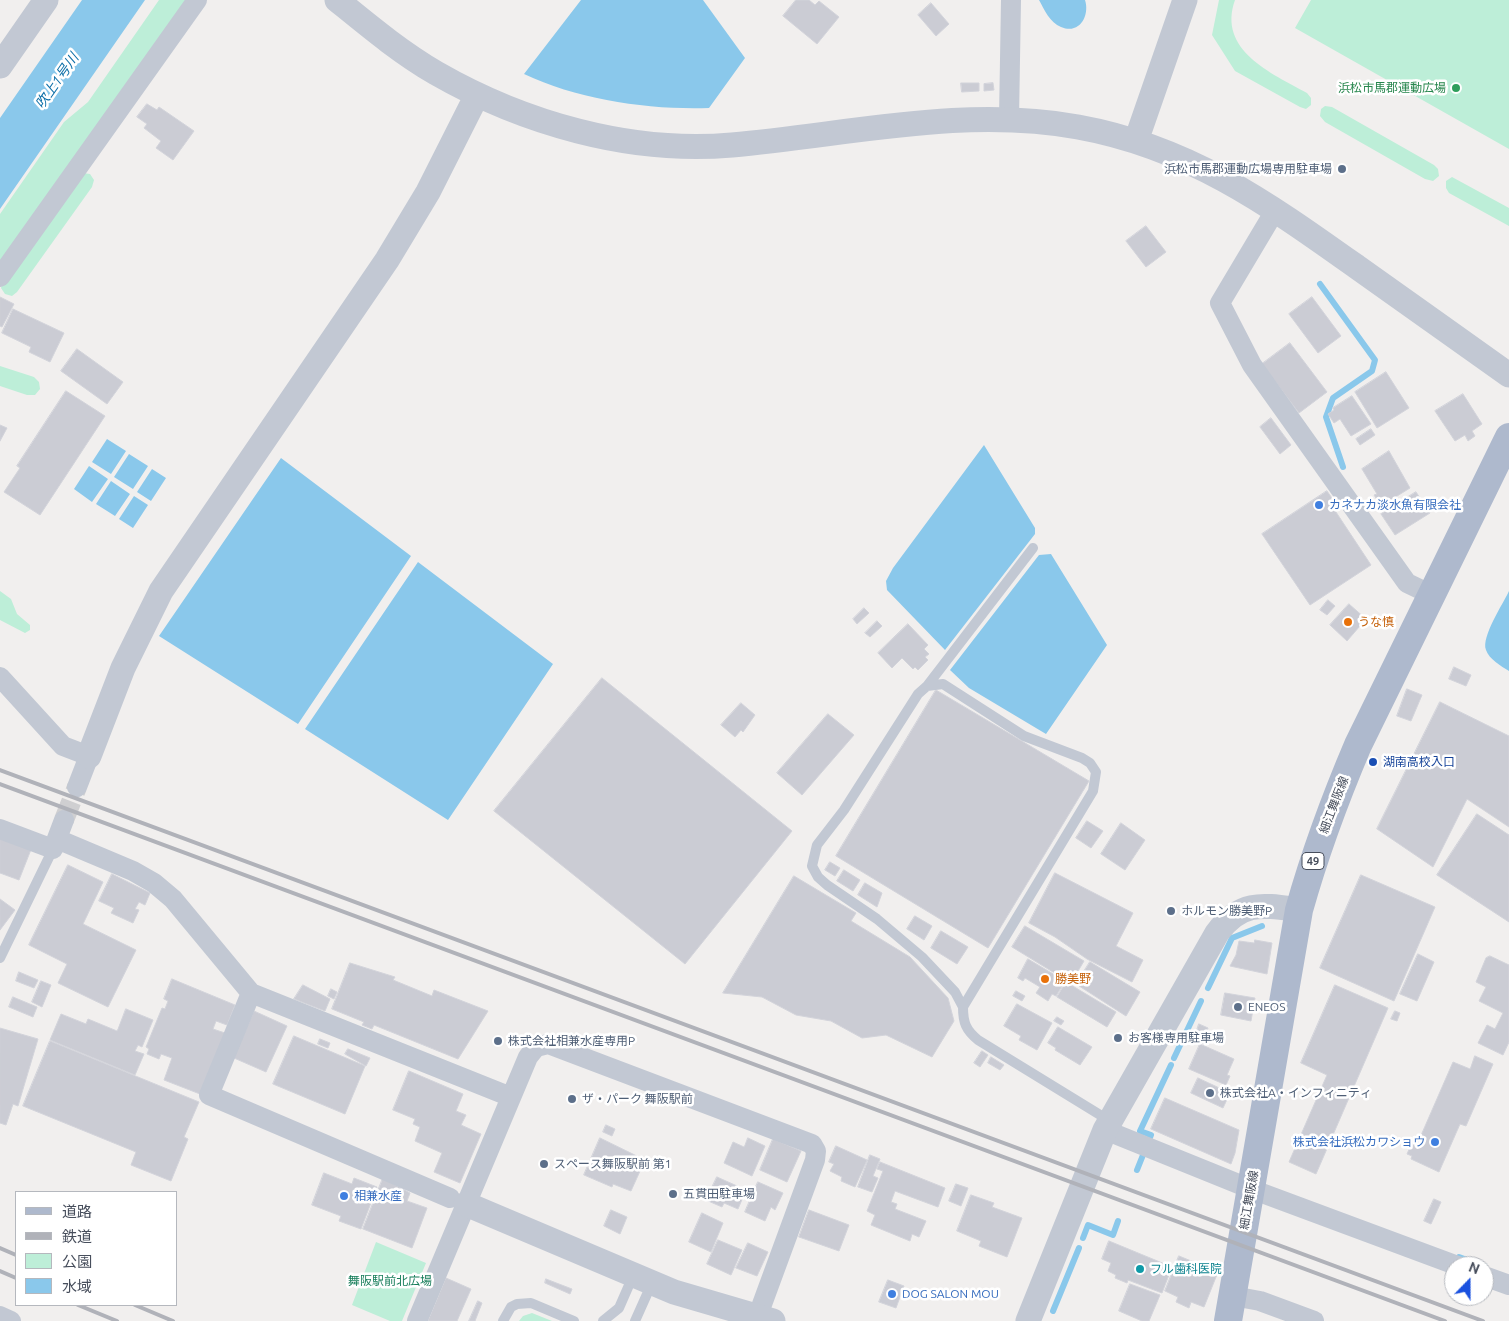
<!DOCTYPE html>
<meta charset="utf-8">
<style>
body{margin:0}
#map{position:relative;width:1509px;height:1321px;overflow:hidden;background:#f1efee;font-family:Ubuntu,"Noto Sans JP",sans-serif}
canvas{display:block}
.legend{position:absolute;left:15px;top:1191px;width:162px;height:115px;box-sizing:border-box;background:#fff;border:1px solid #b5b8be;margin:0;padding:6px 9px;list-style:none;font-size:15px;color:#474e5c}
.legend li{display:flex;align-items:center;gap:10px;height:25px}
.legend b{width:25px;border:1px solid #b5b8be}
.north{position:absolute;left:1444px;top:1256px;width:50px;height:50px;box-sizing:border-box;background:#fff;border:1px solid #b5b8be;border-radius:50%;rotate:22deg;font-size:14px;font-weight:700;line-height:20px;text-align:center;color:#474e5c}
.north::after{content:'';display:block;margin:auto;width:18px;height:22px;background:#1a51df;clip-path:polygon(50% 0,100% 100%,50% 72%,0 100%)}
</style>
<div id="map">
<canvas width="1509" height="1321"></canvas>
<ul class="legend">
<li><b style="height:6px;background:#aeb9cd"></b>道路</li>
<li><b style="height:6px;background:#b0b2b9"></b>鉄道</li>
<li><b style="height:14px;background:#bdeed8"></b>公園</li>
<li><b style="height:14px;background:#8ac8eb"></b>水域</li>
</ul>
<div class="north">N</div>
</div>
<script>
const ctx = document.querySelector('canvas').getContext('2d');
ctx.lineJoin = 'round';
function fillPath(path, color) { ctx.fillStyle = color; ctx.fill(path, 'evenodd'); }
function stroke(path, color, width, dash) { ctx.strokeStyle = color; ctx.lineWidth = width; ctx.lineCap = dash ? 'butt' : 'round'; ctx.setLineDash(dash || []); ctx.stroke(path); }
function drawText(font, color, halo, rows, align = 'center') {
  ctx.font = font + ' Ubuntu,"Noto Sans JP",sans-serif'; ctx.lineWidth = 5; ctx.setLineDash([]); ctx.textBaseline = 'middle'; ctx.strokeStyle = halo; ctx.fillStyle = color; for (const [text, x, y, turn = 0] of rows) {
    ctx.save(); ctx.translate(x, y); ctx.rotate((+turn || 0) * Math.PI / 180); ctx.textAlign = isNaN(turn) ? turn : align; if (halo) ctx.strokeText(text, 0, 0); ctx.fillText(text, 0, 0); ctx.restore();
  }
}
fillPath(new Path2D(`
 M159 0H191L0 268V214L64 122 88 102Z
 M1219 0H1235C1217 50 1271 73 1307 93L1311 98V105L1306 109 1300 107 1235 71 1212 35Z
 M1311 0H1509V149L1295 28Z
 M1325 106 1332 107 1434 165 1438 169 1439 176 1433 181 1425 179 1325 122 1320 116 1321 109Z
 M83 173 90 174 94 180 92 187 17 292 12 296 5 294 1 288 3 281Z
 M1452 177 1509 208V226L1449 193 1446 188V181Z
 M0 366 34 377 39 382 40 389 35 395H27L0 386Z
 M0 591 11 599 17 614 30 625V630L25 633 0 620Z
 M376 1242 426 1263 402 1321H390L352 1305Z
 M532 1313 552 1321H519L523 1316Z`), '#bdeed8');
fillPath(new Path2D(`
 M82 0H145L0 209V118Z
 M581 0H703L745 58 709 108C649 110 579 100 524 74Z
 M1039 0H1085C1090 15 1080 35 1061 27 1050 23 1044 9 1039 0Z
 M107 439 126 451 111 474 92 462Z
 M984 445 1035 528V534L945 650 887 590 886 581 893 568Z
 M129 454 148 466 133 489 114 477Z
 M281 458 411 556 298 724 159 636Z
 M89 466 108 479 92 502 74 489Z
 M152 469 166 478 151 501 137 492Z
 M111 481 130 494 115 516 96 504Z
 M134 496 148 505 133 528 119 519Z
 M1051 554 1107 645 1046 734 969 688 950 670 1039 555Z
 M418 562 553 664 448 820 305 729Z
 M1509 591V671C1501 666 1489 659 1486 650 1481 637 1503 604 1509 591Z`), '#8ac8eb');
stroke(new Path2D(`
 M1320 284 1375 360 1372 371 1333 398 1326 417 1343 467
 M1208 988 1232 938 1262 926
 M1174 1058 1201 1001
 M1137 1170 1151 1135 1140 1131 1171 1065
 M1083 1238 1088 1225 1113 1235 1118 1221
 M1459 1257 1484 1266
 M1053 1311 1079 1248`), '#8ac8eb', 6);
const building = new Path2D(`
 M796 0H809L815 5 819 1 839 17 817 44 783 16Z
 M931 3 949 24 936 36 918 15Z
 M961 83H979V91L962 92Z
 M993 83 994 90 984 91V84Z
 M147 104 157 110 159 107 194 131 173 160 156 148 161 141 144 128 147 124 137 117Z
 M1146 226 1166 252 1146 267 1126 241Z
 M0 297 14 304 2 327 0 326Z
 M1312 297 1341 336 1318 353 1289 314Z
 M13 309 64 333 50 362 29 352 31 347 2 333Z
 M1290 343 1327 392 1299 413 1262 364Z
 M77 349 123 382 107 404 61 371Z
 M1386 372 1409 408 1377 428 1355 392Z
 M66 391 105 416 40 515 4 492 20 468 17 466Z
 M1463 394 1482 424 1472 431 1475 436 1468 441 1465 435 1455 441 1435 411Z
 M1352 396 1371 424 1351 436 1340 419 1334 423 1328 414 1334 410 1333 408Z
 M1271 418 1291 445 1280 454 1260 427Z
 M0 425 7 428 0 441Z
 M1371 429 1375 435 1360 445 1356 439Z
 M1389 451 1410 488 1381 506 1374 495 1377 494 1362 469Z
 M1327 491 1336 504 1332 506 1371 565 1310 605 1262 534Z
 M1416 492 1430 513 1395 535 1381 514Z
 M1328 600 1335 606 1327 615 1320 610Z
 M1349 604 1366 619 1347 641 1330 625Z
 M864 608 869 613 857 624 853 619Z
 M877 621 882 626 870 637 865 633Z
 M908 624 928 645 924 649 929 654 925 657 928 660 918 670 915 667 913 669 902 658 892 668 878 653Z
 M1454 667 1471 675 1466 686 1449 679Z
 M602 678 792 831 685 964 494 811Z
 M1407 689 1422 695 1411 721 1397 716Z
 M936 690 1089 781 988 948 836 856Z
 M1440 702 1509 736V827L1467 799 1433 867 1377 829Z
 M741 703 755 715 743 732 741 730 735 737 721 725Z
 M828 714 854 735 802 795 777 773Z
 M1477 814 1509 835V922L1437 875Z
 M1087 821 1103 831 1091 848 1076 838Z
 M1121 823 1145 840 1125 870 1101 854Z
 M0 835 32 847 19 880 0 873Z
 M830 862 840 868 835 876 825 870Z
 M68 865 103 882 83 924 136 950 108 1007 58 983 67 964 29 945Z
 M844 870 860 880 853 891 837 881Z
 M1055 873 1133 913 1116 946 1143 960 1132 982 1087 959 1055 937 1029 923Z
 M112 874 150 893 145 905 139 902 135 909 139 910 133 923 111 913 114 908 99 901Z
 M1361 875 1435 907 1394 1001 1320 968Z
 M794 876 856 913 851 921 910 957 948 998 954 1021 932 1057 886 1035 862 1038 831 1021 796 1015 762 997 723 993Z
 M865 883 882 893 877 907 858 895Z
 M0 899 15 910 0 930Z
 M915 916 932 926 924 940 907 929Z
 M1025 926 1084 961 1071 983 1012 947Z
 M941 931 968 947 957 964 931 948Z
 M1255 940 1272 943 1267 974 1230 966 1236 955 1239 941 1254 943Z
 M1418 954 1434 962 1417 1001 1400 994Z
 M1490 956 1509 965V1042L1503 1055 1478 1043 1487 1025 1495 1029 1503 1013 1479 1001 1486 987 1476 982 1486 958Z
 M1028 959 1065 981 1056 996 1052 994 1048 1001 1036 993 1040 987 1025 978 1023 981 1018 978Z
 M1090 962 1140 992 1126 1016 1076 984Z
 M350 963 395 977 393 980 432 996 434 990 488 1011 458 1059 374 1025 372 1029 362 1025 364 1022 332 1009Z
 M19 972 38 980 34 988 16 981Z
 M172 979 235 1005 227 1025 216 1021 213 1029 225 1033 200 1094 164 1080 172 1058 161 1054 159 1059 147 1054 149 1049 146 1047 162 1008 165 1009 168 1001 164 999Z
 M41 981 51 985 42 1007 32 1002Z
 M1066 982 1116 1012 1107 1027 1057 997Z
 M303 985 330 999 325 1011 294 999Z
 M1335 985 1388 1008 1316 1174 1289 1162 1327 1075 1301 1063Z
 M331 989 337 992 334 999 328 996Z
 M1016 991 1025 996 1022 1001 1013 996Z
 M1225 993 1255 998 1251 1021 1221 1015Z
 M13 997 37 1007 33 1017 9 1007Z
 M1017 1004 1052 1023 1037 1050 1019 1040 1021 1036 1004 1026Z
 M126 1009 153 1020 142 1047 138 1045 135 1051 144 1054 135 1075 50 1040 61 1014 86 1024 88 1019 117 1031Z
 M254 1011 287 1026 266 1072 234 1058Z
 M1395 1011 1400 1013 1397 1021 1391 1019Z
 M1057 1017 1064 1021 1061 1025 1054 1021Z
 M1199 1024 1208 1028 1206 1034 1197 1030Z
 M1058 1027 1092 1047 1080 1065 1055 1050 1056 1048 1048 1043Z
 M0 1028 38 1039 18 1106 13 1104 6 1125 0 1123Z
 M1196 1031 1208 1036 1204 1044 1192 1039Z
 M294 1036 365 1066 345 1114 273 1084Z
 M320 1039 330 1043 328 1048 318 1044Z
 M50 1041 199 1102 184 1137 188 1139 171 1181 131 1165 136 1152 23 1106Z
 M1200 1044 1234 1059 1227 1075 1230 1076 1226 1085 1189 1069Z
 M348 1049 370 1058 366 1066 345 1054Z
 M982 1051 988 1055 980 1067 974 1063Z
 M1475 1056 1493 1064 1466 1126 1460 1124 1439 1172 1411 1159 1412 1156 1407 1154 1414 1138 1419 1140 1453 1062 1470 1069Z
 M991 1057 1004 1065 1000 1070 988 1063Z
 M409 1071 463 1094 456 1111 466 1115 461 1125 481 1134 460 1183 434 1172 442 1153 415 1141 420 1127 413 1124 415 1119 393 1110Z
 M1198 1078 1230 1093 1223 1108 1191 1093Z
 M1165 1098 1239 1130 1235 1153 1231 1164 1151 1129Z
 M606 1125 615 1129 612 1136 603 1132Z
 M600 1138 645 1160 631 1191 613 1184 612 1187 584 1175Z
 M748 1138 765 1146 752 1176 724 1163 733 1142 744 1147Z
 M773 1139 801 1151 787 1182 760 1170Z
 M836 1146 867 1160 855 1187 841 1181 842 1177 830 1171 834 1164 829 1162Z
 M870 1155 880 1159 873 1176 878 1178 872 1192 858 1187Z
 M880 1162 945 1188 938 1207 895 1191 891 1202 897 1204 895 1209 926 1221 919 1237 912 1234 910 1241 871 1225 875 1215 867 1211 883 1171 877 1169Z
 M324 1173 352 1184 354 1178 377 1187 361 1229 339 1221 341 1216 312 1205Z
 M717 1177 746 1190 738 1209 724 1203 722 1207 706 1200Z
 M383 1178 410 1193 407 1201 427 1208 412 1248 363 1229Z
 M758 1182 783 1193 775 1210 771 1207 765 1221 745 1212Z
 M956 1184 968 1188 961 1206 949 1201Z
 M971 1195 994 1203 992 1207 1022 1218 1007 1257 979 1246 981 1241 957 1231Z
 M1434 1199 1441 1202 1431 1224 1424 1221Z
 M611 1210 627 1217 620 1234 604 1226Z
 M809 1210 849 1225 839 1251 799 1237Z
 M702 1213 723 1223 711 1252 689 1242Z
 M718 1240 742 1250 731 1275 707 1264Z
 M1109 1241 1172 1267 1162 1293 1128 1280 1127 1283 1115 1278 1116 1275 1108 1271 1111 1263 1102 1259Z
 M748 1243 768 1252 757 1276 736 1268Z
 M1179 1256 1218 1272 1204 1307 1191 1302 1189 1308 1176 1302 1178 1297 1165 1291Z
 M446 1278 471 1289 457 1321H428Z
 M546 1279 572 1289 570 1294 545 1283Z
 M888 1280 904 1286 896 1308 879 1302Z
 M1130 1284 1160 1295 1149 1321H1142L1119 1311Z
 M478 1301 482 1303 475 1321H469Z`);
fillPath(building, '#cbccd4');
stroke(building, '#d2d3da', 1);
stroke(new Path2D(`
 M64 820 77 787`), '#cfcfd1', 20, [20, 10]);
stroke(new Path2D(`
 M927 686 1033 548
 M0 958 53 849
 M963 1007 955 992 922 957 877 919 827 885 818 877 812 866 817 845 844 810 918 694 927 686 943 684 1024 736 1082 758 1090 763 1096 772 1093 791 963 1007C963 1023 966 1030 978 1040L1110 1121
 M503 1321 511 1307 517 1304 531 1303 574 1321
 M603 1321 619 1308 633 1276
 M635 1321 652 1283`), '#c2c8d3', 10);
stroke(new Path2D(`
 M1009 119 1011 0
 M1276 209 1220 303 1252 365 1407 583 1432 595
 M0 277 197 0
 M0 677 63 746 89 756 77 787
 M0 829 53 849 64 820
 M57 839 133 871 154 883 173 899 251 993 511 1097
 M251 993 209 1095 450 1198
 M1105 1130 1251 1189 1458 1266
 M1484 1276 1509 1285
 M1233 1296 1260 1301 1314 1321
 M0 1316 11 1321
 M417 1321 528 1057 536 1047 548 1044 812 1144 816 1151 815 1160 757 1318`), '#c2c8d3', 20);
stroke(new Path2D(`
 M337 0C369 26 400 52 436 73 523 123 630 154 732 145 847 135 962 106 1078 127 1189 147 1267 203 1357 267 1408 303 1458 339 1509 375
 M0 66 46 0
 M1136 141 1185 0
 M89 756 123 668 161 591 387 260 428 192 477 95
 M466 1204 674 1292 773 1321
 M1028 1321 1105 1130 1217 933C1241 900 1263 905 1299 910`), '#c2c8d3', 25);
stroke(new Path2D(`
 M1228 1321 1299 910C1315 853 1335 799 1358 745L1509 437`), '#aeb9cd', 28);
stroke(new Path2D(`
 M0 770 1483 1321
 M0 784 1445 1321
 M0 1248 16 1255
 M0 1271 16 1278
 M78 1305 117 1321
 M135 1305 173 1321`), '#b0b2b9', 4);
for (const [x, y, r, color] of [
 [1456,88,5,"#2e9e5b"],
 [1342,169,5,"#5c6f8a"],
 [1319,505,5,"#3f7fe0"],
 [1348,622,5,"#e8710a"],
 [1373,762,5,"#1a4fb4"],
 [1171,911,5,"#5c6f8a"],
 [1045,979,5,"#e8710a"],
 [1238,1007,5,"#5c6f8a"],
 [1118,1038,5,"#5c6f8a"],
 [498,1041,5,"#5c6f8a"],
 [1210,1093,5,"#5c6f8a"],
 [572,1099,5,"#5c6f8a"],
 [1435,1142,5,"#3f7fe0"],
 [544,1164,5,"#5c6f8a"],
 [673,1194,5,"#5c6f8a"],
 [344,1196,5,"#3f7fe0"],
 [1140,1269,5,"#0f9aa8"],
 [892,1294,5,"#3f7fe0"]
]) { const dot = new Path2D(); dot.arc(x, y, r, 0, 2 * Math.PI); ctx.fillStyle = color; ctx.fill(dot); stroke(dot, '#fff', 2); }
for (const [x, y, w] of [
 [1313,861,22]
]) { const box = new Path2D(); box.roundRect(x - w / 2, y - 8.5, w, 17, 4); ctx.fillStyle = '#fff'; ctx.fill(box); stroke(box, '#474e5c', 1); }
drawText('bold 11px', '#474e5c', null, [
 ["49",1313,861]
]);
drawText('12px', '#27864d', '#fff', [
 ["浜松市馬郡運動広場",1446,88]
], 'right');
drawText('12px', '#4e5e75', '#fff', [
 ["浜松市馬郡運動広場専用駐車場",1332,169,"right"],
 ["ホルモン勝美野P",1181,911],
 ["ENEOS",1248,1007],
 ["お客様専用駐車場",1128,1038],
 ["株式会社相兼水産専用P",508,1041],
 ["株式会社A・インフィニティ",1220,1093],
 ["ザ・パーク 舞阪駅前",582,1099],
 ["スペース舞阪駅前 第1",554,1164],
 ["五貫田駐車場",683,1194]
], 'left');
drawText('12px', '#366cbe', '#fff', [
 ["カネナカ淡水魚有限会社",1329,505],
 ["株式会社浜松カワショウ",1425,1142,"right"],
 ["相兼水産",354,1196],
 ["DOG SALON MOU",902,1294]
], 'left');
drawText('12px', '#c56008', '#fff', [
 ["うな慎",1358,622],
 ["勝美野",1055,979]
], 'left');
drawText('12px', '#164399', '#fff', [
 ["湖南高校入口",1383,762]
], 'left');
drawText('12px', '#474e5c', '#fff', [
 ["細江舞阪線",1334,805,-69],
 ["細江舞阪線",1249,1200,-80]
]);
drawText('12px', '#0d838f', '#fff', [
 ["フル歯科医院",1150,1269]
], 'left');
drawText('12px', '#177d5a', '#fff', [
 ["舞阪駅前北広場",390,1281]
]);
drawText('italic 14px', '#0d6fa8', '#fff', [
 ["吹上1号川",57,81,-55]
]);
</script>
